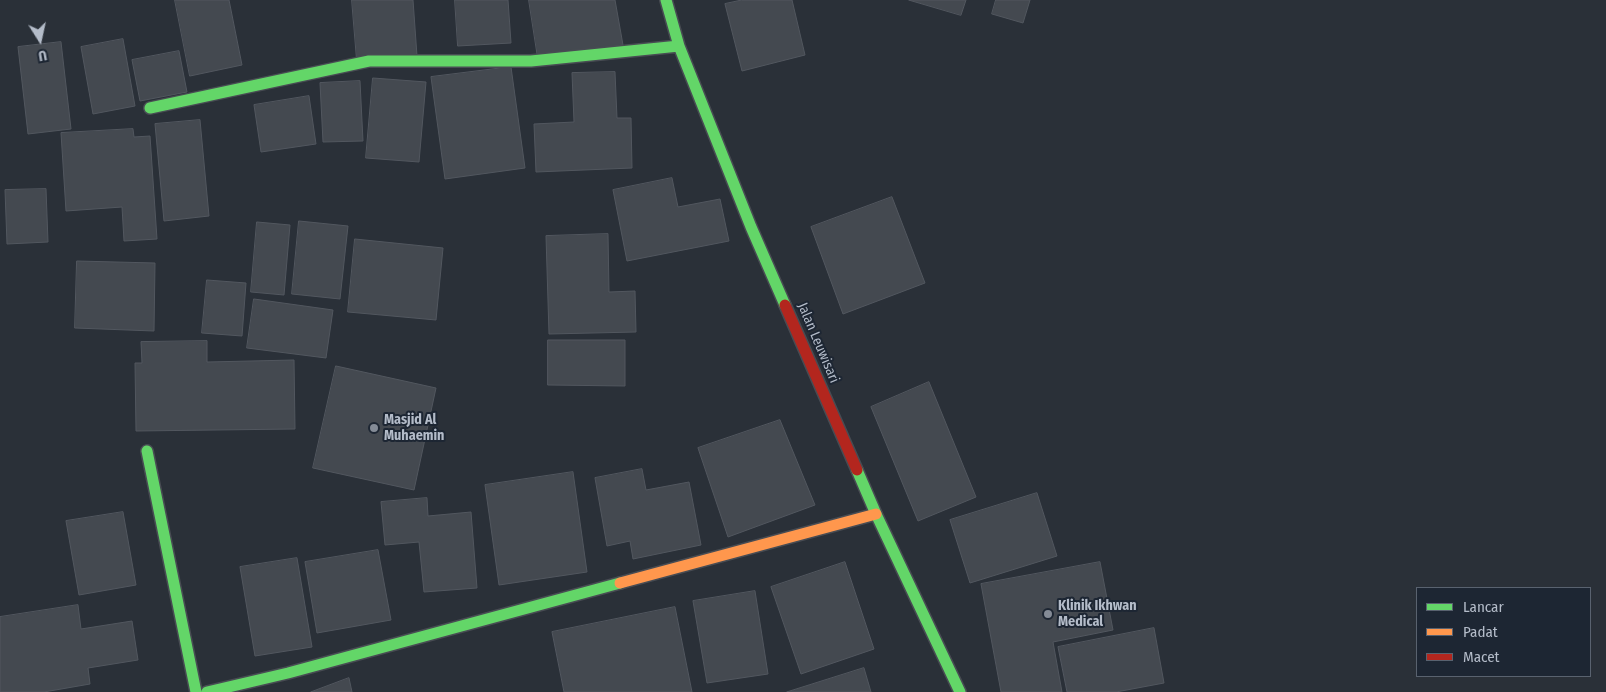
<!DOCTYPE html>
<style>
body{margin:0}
#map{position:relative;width:1606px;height:692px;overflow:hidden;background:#2a3038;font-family:"Fira Sans Condensed",sans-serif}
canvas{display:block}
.legend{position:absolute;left:1416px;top:587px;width:175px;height:90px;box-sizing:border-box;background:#1d2633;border:1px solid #59626f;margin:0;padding:6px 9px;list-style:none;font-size:15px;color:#b4bcc9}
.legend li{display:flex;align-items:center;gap:10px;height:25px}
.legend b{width:25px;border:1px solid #59626f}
.north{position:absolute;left:15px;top:15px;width:50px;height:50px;-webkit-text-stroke:4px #1d2633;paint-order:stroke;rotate:170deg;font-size:14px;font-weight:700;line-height:20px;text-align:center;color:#b4bcc9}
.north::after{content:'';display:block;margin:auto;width:18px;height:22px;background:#b4bcc9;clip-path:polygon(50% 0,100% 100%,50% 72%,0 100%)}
</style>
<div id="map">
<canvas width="1606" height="692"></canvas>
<ul class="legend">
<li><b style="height:6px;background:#63d668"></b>Lancar</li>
<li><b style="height:6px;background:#ff974d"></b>Padat</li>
<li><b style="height:6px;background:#b3261e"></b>Macet</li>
</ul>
<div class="north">U</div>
</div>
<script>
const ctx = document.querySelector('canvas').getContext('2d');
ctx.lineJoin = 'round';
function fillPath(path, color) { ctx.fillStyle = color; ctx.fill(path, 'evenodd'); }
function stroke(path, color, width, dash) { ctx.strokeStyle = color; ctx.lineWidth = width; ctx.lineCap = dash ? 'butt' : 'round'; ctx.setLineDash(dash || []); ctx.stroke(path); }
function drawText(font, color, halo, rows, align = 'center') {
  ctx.font = font + ' "Fira Sans Condensed",sans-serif'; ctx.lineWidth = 4; ctx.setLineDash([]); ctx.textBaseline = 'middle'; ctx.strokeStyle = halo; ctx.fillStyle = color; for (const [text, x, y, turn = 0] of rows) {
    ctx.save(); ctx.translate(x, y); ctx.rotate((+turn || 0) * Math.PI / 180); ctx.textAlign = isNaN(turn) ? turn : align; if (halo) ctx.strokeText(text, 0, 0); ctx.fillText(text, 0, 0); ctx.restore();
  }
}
const building = new Path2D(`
 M175 0H229L242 65 190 76Z
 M352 0H413L417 56 357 60Z
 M455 0H508L511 43 458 46Z
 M529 0H615L623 45 538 58Z
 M742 0H792L805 55 742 71 725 4Z
 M909 0H966L961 15Z
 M996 0H1030L1023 23 992 14Z
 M123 39 135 106 93 114 81 47Z
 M61 42 71 129 28 134 18 47Z
 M179 51 187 92 140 101 132 60Z
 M511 67 525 168 445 179 431 77Z
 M615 72 617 118H631L632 168 536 172 534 124 574 122 572 73Z
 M373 78 426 82 419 162 366 158Z
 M360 81 363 141 323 142 320 83Z
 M309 96 316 144 261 152 254 105Z
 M200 120 209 216 164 221 155 124Z
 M133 129 134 137 150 136 157 239 124 241 122 207 66 211 61 133Z
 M672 178 678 207 720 199 729 241 627 261 613 190Z
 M46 189 48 242 7 244 5 190Z
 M892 197 925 283 843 314 811 227Z
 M299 221 348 226 340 299 292 294Z
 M257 222 290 225 284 295 251 292Z
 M608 234 609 292 635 291 636 332 549 334 546 236Z
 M355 239 443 248 436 320 348 312Z
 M77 261 155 263 154 331 75 328Z
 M207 280 246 283 242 336 202 333Z
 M254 299 333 310 326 358 247 348Z
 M548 340H625V386L548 385Z
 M207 341V362L294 360 295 429 136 431 135 363H142L141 342Z
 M336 366 436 388 414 490 313 468Z
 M929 382 976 497 918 521 871 407Z
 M780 420 815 505 728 537 698 448Z
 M642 469 646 490 689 482 701 545 633 559 630 541 607 546 595 478Z
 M573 472 587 572 499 585 485 485Z
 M1037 493 1057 556 970 583 950 520Z
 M427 498 428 516 471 512 477 588 424 592 419 542 385 545 381 502Z
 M123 512 136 585 79 595 66 521Z
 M378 550 391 620 317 633 305 562Z
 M297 558 312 647 255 656 240 567Z
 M845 562 874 649 801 674 771 587Z
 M1100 562 1113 630 1053 642 1062 692H1001L981 584Z
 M755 591 768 674 707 683 693 601Z
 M78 605 81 629 132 621 138 660 88 668 90 684 44 692H0V617Z
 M675 607 692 692H564L552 632Z
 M1154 628 1164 683 1116 692H1067L1058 647Z
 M864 668 871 692H787Z
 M349 678 352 692H311Z`);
fillPath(building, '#444950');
stroke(building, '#52575f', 1);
const fast = new Path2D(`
 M666 0 679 46 751 227 785 305
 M150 108 369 61H531L679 46
 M147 451 196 692
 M857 470 876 514 960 692
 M207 692 288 673 620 583`);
const slow = new Path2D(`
 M620 583 876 514`);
const jam = new Path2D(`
 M785 305 857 470`);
stroke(fast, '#484c53', 14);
stroke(slow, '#484c53', 14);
stroke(jam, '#484c53', 14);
stroke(fast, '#63d668', 11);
stroke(slow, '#ff974d', 11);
stroke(jam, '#b3261e', 11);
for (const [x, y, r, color] of [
 [374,428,5,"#848b96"],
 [1048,614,5,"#848b96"]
]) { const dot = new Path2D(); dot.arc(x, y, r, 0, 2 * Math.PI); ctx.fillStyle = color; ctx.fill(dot); stroke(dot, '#1d2633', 2); }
drawText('14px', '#b4bcc9', '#1d2633', [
 ["Jalan Leuwisari",818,343,67]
]);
drawText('bold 14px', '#b4bcc9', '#1d2633', [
 ["Masjid Al",384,420],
 ["Muhaemin",384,436],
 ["Klinik Ikhwan",1058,606],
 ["Medical",1058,622]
], 'left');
</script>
